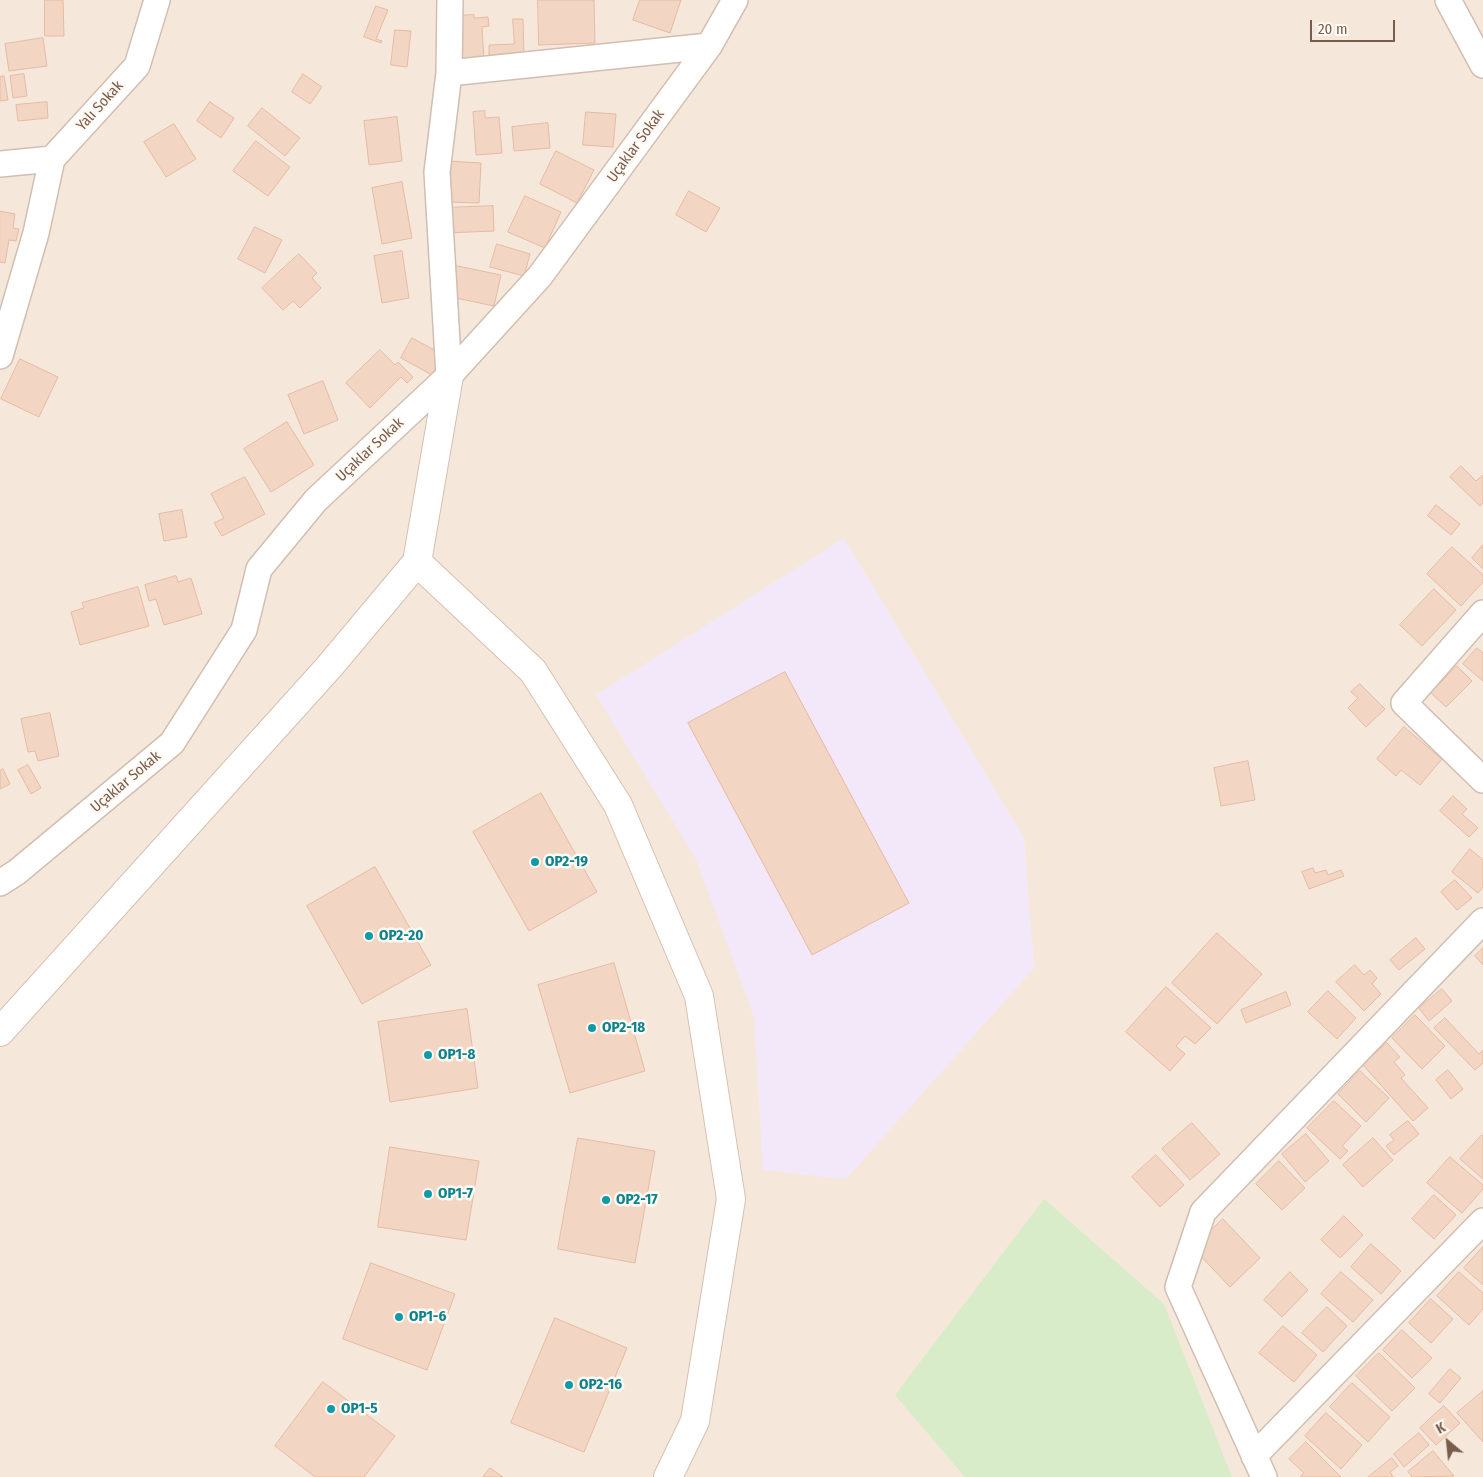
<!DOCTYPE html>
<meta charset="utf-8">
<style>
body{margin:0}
#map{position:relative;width:1483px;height:1477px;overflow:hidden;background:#fdf6ec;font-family:"Fira Sans Condensed",sans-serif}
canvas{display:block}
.north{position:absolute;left:1423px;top:1417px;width:50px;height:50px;-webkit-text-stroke:4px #fffaf3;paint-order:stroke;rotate:332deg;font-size:14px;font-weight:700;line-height:20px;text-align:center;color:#7a5c4d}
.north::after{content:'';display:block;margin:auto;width:18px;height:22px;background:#7a5c4d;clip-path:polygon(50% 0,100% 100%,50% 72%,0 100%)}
.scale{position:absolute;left:1310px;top:20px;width:85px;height:22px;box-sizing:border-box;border:2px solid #7a5c4d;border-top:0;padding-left:6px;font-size:15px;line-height:18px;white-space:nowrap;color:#7a5c4d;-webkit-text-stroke:4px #fffaf3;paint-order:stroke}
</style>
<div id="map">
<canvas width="1483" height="1477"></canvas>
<div class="north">K</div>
<div class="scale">20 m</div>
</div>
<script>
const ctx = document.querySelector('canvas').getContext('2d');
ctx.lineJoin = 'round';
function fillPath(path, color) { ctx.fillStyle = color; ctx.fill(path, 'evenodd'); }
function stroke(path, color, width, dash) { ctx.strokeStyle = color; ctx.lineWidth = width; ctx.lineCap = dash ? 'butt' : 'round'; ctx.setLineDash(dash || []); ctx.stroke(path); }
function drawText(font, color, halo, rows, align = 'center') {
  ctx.font = font + ' "Fira Sans Condensed",sans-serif'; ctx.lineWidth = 5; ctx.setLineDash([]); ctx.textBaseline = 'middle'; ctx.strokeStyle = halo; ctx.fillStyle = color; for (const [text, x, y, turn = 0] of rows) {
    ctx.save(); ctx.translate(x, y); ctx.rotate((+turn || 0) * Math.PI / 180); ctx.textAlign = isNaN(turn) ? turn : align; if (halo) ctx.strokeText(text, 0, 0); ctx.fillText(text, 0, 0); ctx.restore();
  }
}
fillPath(new Path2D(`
 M0 0H1483V1477H0Z`), '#f5e8da');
fillPath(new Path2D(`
 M844 538 1024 838 1034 968 846 1179 763 1170 754 1017 696 859 596 695Z`), '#f3e8fa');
fillPath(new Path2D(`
 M1044 1199 1164 1304 1232 1477H965L895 1395Z`), '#d8ecc9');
const building = new Path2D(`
 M45 0H63L64 36H45Z
 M538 0H594L595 43 539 45Z
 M640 0H681L670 33 633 20Z
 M376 6 388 10 376 39 382 41 381 43 364 37Z
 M474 15V18L488 17 489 26 482 27 484 60 455 63 452 16Z
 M513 19H523L524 59 489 60V45L514 44Z
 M395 30 411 31 407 67 391 65Z
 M43 38 47 66 9 71 5 44Z
 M24 74 27 96 13 98 10 76Z
 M303 74 322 87 310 104 292 92Z
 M4 76 8 100 0 101V77Z
 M47 102 48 118 18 121 16 105Z
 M210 102 234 118 221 138 197 121Z
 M262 108 300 138 285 156 248 126Z
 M485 111V118L499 117 502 153 476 155 473 112Z
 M586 112 616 114 613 147 583 145Z
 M397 117 402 161 369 165 364 121Z
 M548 123 550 148 514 151 512 127Z
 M174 124 196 159 166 177 144 142Z
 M256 141 290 167 268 196 233 171Z
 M556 151 594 170 577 203 540 184Z
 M448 161 481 163 479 203 446 202Z
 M402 182 412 238 382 244 372 188Z
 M689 191 720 208 706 232 676 215Z
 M525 196 561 212 545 248 508 232Z
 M493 206 494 231 446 233 444 208Z
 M0 211 15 214 13 228 19 229 16 241 9 240 5 263 0 262Z
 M255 227 282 240 265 273 238 259Z
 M497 244 530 254 524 276 490 267Z
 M402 251 409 298 382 303 374 256Z
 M299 254 317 273 312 278 321 288 300 308 293 301 283 310 262 288Z
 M453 265 501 275 494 306 446 296Z
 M412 338 444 355 432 375 401 358Z
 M380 350 395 365 398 362 413 377 407 383 401 377 370 408 346 383Z
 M20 359 58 377 39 417 1 399Z
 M323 381 338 420 304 434 288 395Z
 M287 422 314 465 271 492 244 449Z
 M1461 466 1476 481 1483 475V503L1480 506 1450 477Z
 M245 477 265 514 222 536 214 523 224 518 211 494Z
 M1436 505 1460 524 1451 535 1428 516Z
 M182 510 187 537 164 541 159 514Z
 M1483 545V569L1472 558Z
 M1452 547 1483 575V582L1461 606 1427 574Z
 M176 576 178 582 191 578 202 614 164 625 156 599 149 601 145 585Z
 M138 587 149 626 80 645 71 612 84 608 82 603Z
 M1434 589 1456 610 1422 646 1400 625Z
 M1477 648 1483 653V681L1463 664Z
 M1457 666 1472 681 1446 707 1431 693Z
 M785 672 909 903 812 955 688 723Z
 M1360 684 1385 709 1366 727 1348 708 1358 698 1351 692Z
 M50 713 59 756 38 761 35 751 28 752 21 719Z
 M1404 727 1442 759 1420 785 1401 770 1396 776 1377 759Z
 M1248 761 1255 800 1221 806 1214 768Z
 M28 765 41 788 31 794 18 770Z
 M3 769 10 784 0 789V771Z
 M541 793 597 892 529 931 473 832Z
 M1453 796 1467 809 1462 814 1478 828 1469 837 1440 811Z
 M1470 849 1483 860V887L1478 893 1452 872Z
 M375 867 431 965 362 1004 307 906Z
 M1313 868 1315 873 1326 870 1328 875 1341 870 1344 876 1309 889 1302 872Z
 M1455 880 1472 898 1457 910 1441 892Z
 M1217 933 1262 974 1217 1024 1172 983Z
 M1416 938 1425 949 1399 970 1390 960Z
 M1483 948V965L1475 956Z
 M614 963 645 1071 570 1093 538 985Z
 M1355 965 1364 975 1370 970 1377 978 1372 984 1381 994 1364 1011 1336 982Z
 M1166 987 1211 1028 1195 1044 1185 1036 1176 1046 1185 1054 1170 1071 1126 1032Z
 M1442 989 1452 1001 1429 1021 1419 1008Z
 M1328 991 1356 1018 1337 1039 1308 1012Z
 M1286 992 1291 1005 1246 1023 1241 1010Z
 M467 1009 478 1088 390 1102 378 1022Z
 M1415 1015 1445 1046 1422 1069 1392 1038Z
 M1445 1018 1479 1054 1483 1050V1063L1475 1070 1434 1028Z
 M1387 1043 1400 1057 1394 1062 1405 1075 1401 1078 1428 1108 1413 1121 1363 1065Z
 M1448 1070 1463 1089 1451 1099 1436 1080Z
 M1360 1071 1389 1098 1366 1122 1338 1094Z
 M1334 1101 1361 1126 1342 1146 1348 1151 1340 1159 1307 1128Z
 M1408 1121 1419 1134 1394 1155 1386 1146 1394 1140 1390 1135Z
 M1192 1123 1220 1154 1190 1180 1162 1149Z
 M1306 1134 1329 1161 1305 1182 1282 1154Z
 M1482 1135 1483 1136V1179L1460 1159Z
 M578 1138 655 1151 635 1263 558 1249Z
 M1373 1138 1393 1160 1363 1187 1343 1165Z
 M390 1147 479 1161 466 1240 378 1227Z
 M1156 1155 1184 1185 1160 1207 1132 1177Z
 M1450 1157 1483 1185V1189L1462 1213 1427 1183Z
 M1279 1161 1305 1188 1282 1210 1256 1184Z
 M1434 1195 1456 1215 1434 1239 1412 1219Z
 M1344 1216 1363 1235 1340 1258 1321 1240Z
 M1223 1219 1260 1258 1230 1287 1193 1248Z
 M1371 1244 1401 1271 1381 1294 1351 1267Z
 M1483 1247V1285L1464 1268Z
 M371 1263 455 1294 427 1370 343 1339Z
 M1290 1272 1308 1290 1282 1317 1264 1300Z
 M1341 1272 1373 1300 1353 1322 1321 1294Z
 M1459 1272 1483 1293V1309L1469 1325 1437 1296Z
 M1431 1299 1453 1319 1431 1343 1409 1323Z
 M1327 1307 1347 1326 1323 1352 1302 1333Z
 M555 1318 627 1348 584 1452 511 1423Z
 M1283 1326 1317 1355 1294 1382 1259 1353Z
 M1402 1330 1432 1358 1412 1378 1383 1350Z
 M1379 1353 1415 1388 1392 1411 1356 1376Z
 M1450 1369 1461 1378 1440 1403 1429 1394Z
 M323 1382 395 1436 364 1477H315L275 1446Z
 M1352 1383 1390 1417 1368 1442 1330 1407Z
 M1483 1391V1442L1457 1413Z
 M1444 1406 1460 1423 1436 1445 1420 1428Z
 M1326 1413 1362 1445 1341 1469 1305 1436Z
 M1419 1433 1429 1445 1404 1467 1394 1454Z
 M1306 1442 1341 1477H1300L1304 1473 1289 1459Z
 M1433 1451 1454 1476 1412 1477 1408 1472Z
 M1392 1458 1398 1466 1390 1472 1393 1477H1368Z
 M490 1468 503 1477H483Z`);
fillPath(building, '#f3d5c3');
stroke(building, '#e6bba3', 1);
const street = new Path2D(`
 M1448 0 1483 65
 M449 73 709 46
 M0 164 52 159 137 66 157 0
 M0 356 36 233 52 159
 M449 376 437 172 449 73 450 0
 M1483 613 1404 703 1483 780
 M0 883 17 872 172 743 244 630 259 569 316 500 449 376 540 276 709 46 735 0
 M1254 1456 1483 1221
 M1264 1477 1178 1287 1203 1212 1483 921`);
const secondary = new Path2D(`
 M417 562 533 671 618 805 699 996 731 1199 695 1421 668 1477
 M0 1032 329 667 417 562 449 376`);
stroke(street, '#d1beb0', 28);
stroke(secondary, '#d6c0b0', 30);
stroke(street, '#fff', 25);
stroke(secondary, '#fff', 28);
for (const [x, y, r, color] of [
 [535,862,5,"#0f9aa8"],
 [369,936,5,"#0f9aa8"],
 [592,1028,5,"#0f9aa8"],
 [428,1055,5,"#0f9aa8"],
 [428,1194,5,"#0f9aa8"],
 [606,1200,5,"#0f9aa8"],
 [399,1317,5,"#0f9aa8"],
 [569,1385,5,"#0f9aa8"],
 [331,1409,5,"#0f9aa8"]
]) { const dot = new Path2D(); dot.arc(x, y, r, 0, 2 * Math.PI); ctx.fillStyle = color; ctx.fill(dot); stroke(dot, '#fffaf3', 2); }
drawText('15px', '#7a5c4d', '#fffaf3', [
 ["Yalı Sokak",100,106,-48],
 ["Uçaklar Sokak",636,146,-54],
 ["Uçaklar Sokak",370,450,-43],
 ["Uçaklar Sokak",126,782,-40]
]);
drawText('bold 15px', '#0d838f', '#fffaf3', [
 ["OP2-19",545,862],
 ["OP2-20",379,936],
 ["OP2-18",602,1028],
 ["OP1-8",438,1055],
 ["OP1-7",438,1194],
 ["OP2-17",616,1200],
 ["OP1-6",409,1317],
 ["OP2-16",579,1385],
 ["OP1-5",341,1409]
], 'left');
</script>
